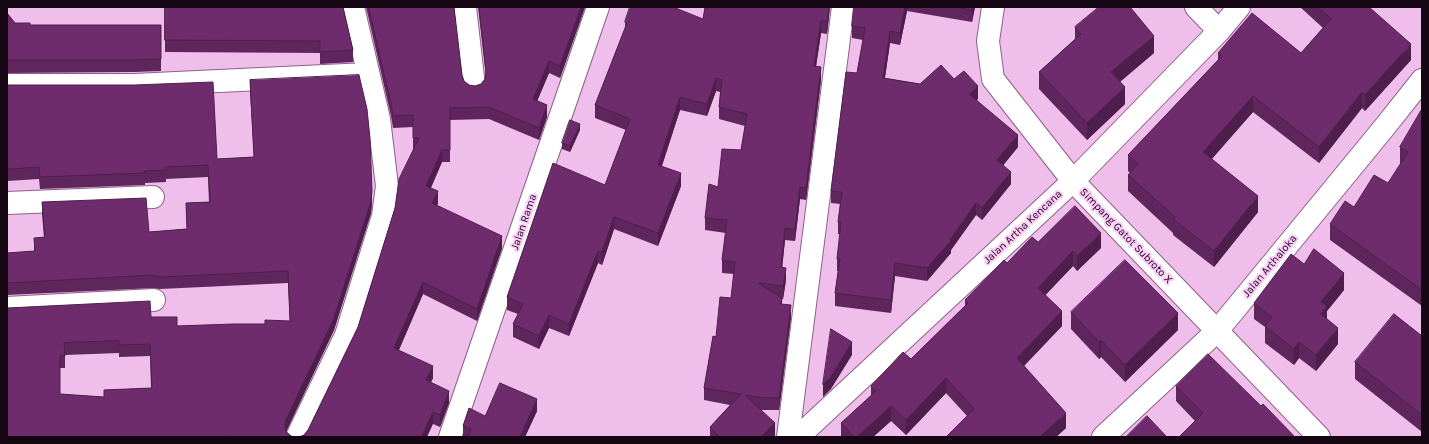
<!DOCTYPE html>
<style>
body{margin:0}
#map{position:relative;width:1429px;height:444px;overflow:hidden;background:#f0beeb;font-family:Karla,sans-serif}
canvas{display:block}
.frame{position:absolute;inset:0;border:8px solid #150614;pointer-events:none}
</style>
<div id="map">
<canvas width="1429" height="444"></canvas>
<div class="frame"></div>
</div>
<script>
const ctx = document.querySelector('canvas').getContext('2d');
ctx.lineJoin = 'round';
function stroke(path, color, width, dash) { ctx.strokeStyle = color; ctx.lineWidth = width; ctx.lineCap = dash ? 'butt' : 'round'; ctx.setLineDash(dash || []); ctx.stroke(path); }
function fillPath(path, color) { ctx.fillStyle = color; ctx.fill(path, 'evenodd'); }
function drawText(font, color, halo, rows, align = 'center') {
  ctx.font = font + ' Karla,sans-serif'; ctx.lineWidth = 4; ctx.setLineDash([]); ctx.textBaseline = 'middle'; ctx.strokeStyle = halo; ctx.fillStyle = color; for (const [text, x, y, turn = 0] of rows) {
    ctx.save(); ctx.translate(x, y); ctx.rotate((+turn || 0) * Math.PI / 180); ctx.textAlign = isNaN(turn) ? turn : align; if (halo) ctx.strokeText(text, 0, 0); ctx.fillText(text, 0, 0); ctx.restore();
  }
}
const minor = new Path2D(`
 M465 7 474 86
 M993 7 988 41 993 79 1073 181 1319 437
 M1196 7 1219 31
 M7 85H134L367 74
 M7 203 153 197
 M7 308 154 300
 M297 437 346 335 383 216 387 186 379 119 353 7
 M450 437 598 7
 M788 437 843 7
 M798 437 1073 181 1219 31 1239 7
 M1103 437 1217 331 1383 129 1422 80`);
stroke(minor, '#8d6089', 24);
stroke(minor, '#fff', 22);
fillPath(new Path2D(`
 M165 7H343L353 50V62L320 64V53L165 52Z
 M366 7H454L462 75 464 81 469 85 475 86 481 84 485 79 486 77 478 7H585L560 78 549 73 537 101 547 117 539 140 489 119 450 120V162H442L431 188 438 203 437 206 502 248 477 321 423 294 399 350 433 378 431 382 449 403 440 427 433 424 304 435 308 430 358 327 413 150V127L393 128 391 116Z
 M705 7H830L827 34 821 33 816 67 821 80 806 200 800 199 795 241 785 240 782 267 786 280 783 299H782V304L791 317 779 410H760L775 436 773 437H710V427L730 405 704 400V388L716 337 731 298 734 274 722 273V260L726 233 705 230V218L718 187 741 150 745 126 719 119V107L720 92 716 91 707 116 680 110 662 166 681 186 658 246 614 229 602 265 598 263 569 336 549 328 539 349 513 337V324L518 314 507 310V297L605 185 626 130 595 118V105L625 28V22L703 19Z
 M854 7H975L972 22 907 11 900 45 890 43 885 78 920 84 954 79 978 99 976 100 1018 147 1003 165 1011 184 982 220 976 215 951 250V253L927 281 895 276 891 313 835 306V293L838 271H837V259L840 234H838V222L840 204 831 203V191L857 73 863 40 852 38V26Z
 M1300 7H1369L1411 60 1365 111 1362 108 1319 163 1253 112 1212 159 1258 212 1214 267 1173 235V233L1128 191V175L1130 173 1128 171V155L1218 60V53H1301L1323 28Z
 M7 13 15 23 30 25H161V71L134 72 7 73Z
 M1075 27 1154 53 1120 82 1125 104 1087 140 1039 89V72L1075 39Z
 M250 80 372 203 371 213 334 330 286 431 291 436 296 437H7V308L151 317 177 326 265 324 290 321 288 283 160 289 153 288 7 295V253L34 251V238H44L42 214V202L149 232 187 229 186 203 209 202 208 177 166 179V182L145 183V185L40 189 39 179 7 181V85L217 159 254 157 250 92ZM119 353V357L150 356 151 388 104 390V397L60 394V368H65V355Z
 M1422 109V306L1330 240V224L1388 183 1401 164 1400 163V147Z
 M580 130 570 152 562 149V143Z
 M1038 242 1101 248 1077 271 1073 266 1045 295 1062 326 1024 366 1066 428 1056 437H946L967 416 946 393 906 435 891 421 873 437H841V423L871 396V386L911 359 965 306V300L1007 263Z
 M1344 290 1327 311V319L1338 344 1316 371 1299 358 1294 365 1265 343V327L1254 319V303Z
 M1071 312 1178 330 1125 382 1101 357 1099 359 1071 329Z
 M1422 336V432L1355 379V362Z
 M1176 386 1261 406 1195 421 1176 401Z
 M537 411 525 437H463V426L485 416Z`), '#5f265d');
fillPath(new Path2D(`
 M581 7H585L560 78V66Z
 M829 7H830L827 34V21Z
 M905 7H907V11L900 45V33Z
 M972 7H975L972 22Z
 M821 21V33L814 79V66Z
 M890 31V43L883 90V78Z
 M1154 36V53L1111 89V72Z
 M1411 44V60L1365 111V95Z
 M549 61V73L533 111V99Z
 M821 67V80L806 200V188Z
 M716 78V91L707 116V104Z
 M978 86V99L969 107V94Z
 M1125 87V104L1087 140V123Z
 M1362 92V108L1319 163V147Z
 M1253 96V112L1203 168V152Z
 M680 97V110L658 177V165Z
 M547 105V117L539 140V128Z
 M580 124V130L570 152V146Z
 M1018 135V147L997 173V160Z
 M442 150V162L426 198V186Z
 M1011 172V184L982 220V208Z
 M681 173V186L658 246V233Z
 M800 187V199L795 241V229Z
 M372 191V203L371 213 334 330 286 432 285 425 286 420Z
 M438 191V203L432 216V203Z
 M1258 196V212L1214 267V251Z
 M976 203V215L951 250V253L927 281V268L950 240Z
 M614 217V229L602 265V252Z
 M785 228V240L781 280V267Z
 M1101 233V248L1077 271V256Z
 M502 236V248L477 321V309Z
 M598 251V263L569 336V324Z
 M1073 251V266L1038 303V288Z
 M895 263V276L891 313V300Z
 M786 268V280L783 299V286Z
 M1344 273V290L1327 311V322L1321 330V302Z
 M423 282V294L394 361V348Z
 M791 305V317L779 410V398Z
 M1062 311V326L1017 373V358Z
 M1178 313V330L1125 382V365Z
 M549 315V328L539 349V336Z
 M1338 328V344L1316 371V355Z
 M1101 340V357L1099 359V342Z
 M852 342V355L831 389 823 397V384Z
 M1299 342V358L1294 365V349Z
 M433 366V378L426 392V380Z
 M946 378V393L906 435V420Z
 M449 391V403L440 427V415Z
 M537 399V411L525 437H520Z
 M891 406V421L873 437H857Z
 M433 412V424L427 437H421Z
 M1066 413V428L1056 437H1040Z
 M775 423V436L773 437H761Z`), '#4e1f4c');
const building = new Path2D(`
 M165 7H343L353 50 320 52V41L165 40Z
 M369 7H454L462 75 464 81 469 85 475 86 481 84 485 79 486 72 479 7H581L560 66 549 61 533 99 547 105 539 128 489 107 450 108V150H442L426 186 438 191 432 203 502 236 477 309 423 282 394 348 433 366 426 380 449 391 440 415 433 412 421 437H299L304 435 308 430 358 327 395 208 399 179 419 138H413V115L393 116 391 104Z
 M630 7H673L703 19 705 7H829L827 21H821L814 66 821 67 806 188 800 187 795 229 785 228 781 267 786 268 783 286 758 283 782 298 781 304 791 305 779 398 756 397 745 395 775 423 761 437H719L710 427 741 394 704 388 713 336 716 337 720 297 731 298 735 262 722 260 727 220 705 218 709 184 718 187 722 149 741 150 747 114 719 107 722 80 716 78 707 104 680 97 658 165 681 173 658 233 614 217 602 252 598 251 569 324 549 315 539 336 513 324 523 304 507 297 553 163 605 185 630 119 595 105 627 23 625 22Z
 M854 7H905L900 33 890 31 883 78 920 84 941 65 954 79 964 71 978 86 969 94 1018 135 997 160 1011 172 982 208 976 203 950 240 951 241 927 268 895 263 891 300 835 293 840 259H837L841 222H838L842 192 831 191 846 72 857 73 865 28 852 26Z
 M957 7H972V10Z
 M1099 7H1130L1154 36 1111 72 1125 87 1087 123 1039 72 1081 34 1075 27Z
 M1318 7H1369L1411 44 1365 95 1362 92 1319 147 1253 96 1203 152 1258 196 1214 251 1173 219 1175 217 1128 175 1138 164 1128 155 1222 56 1218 53 1252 13 1301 53 1331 19Z
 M7 13 15 23H30V25H161V59L134 60H7Z
 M359 75 367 109 370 139 372 191 371 201 334 318 286 420 285 425 286 432 291 436 296 437H231L228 436 227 437H7V308L150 301 151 317H177V326L233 324H265V320L290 321 288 271 160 277 153 275 7 283V253L35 251 34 238 45 237 42 202 146 198 149 232 187 229 186 203 210 202 208 165 166 167V170L144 171 145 173 40 177 39 167 7 169V85H134L213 82 217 159 254 157 250 80ZM119 341V345L150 344 152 388 104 390V397L60 394V356H65L64 343Z
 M1422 109V290L1330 224 1345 201 1354 207 1374 175 1388 183 1408 152 1400 147Z
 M570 120 580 124 570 146 562 143Z
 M1075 206 1101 233 1077 256 1073 251 1038 288 1062 311 1017 358 1066 413 1040 437H946L974 409 946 378 906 420 891 406 857 437H854L841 423 876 391 871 386 903 352 911 359 968 303 965 300 1004 260 1007 263 1032 237 1038 242Z
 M1314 249 1344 273 1321 302 1327 306 1321 314 1338 328 1316 355 1299 342 1294 349 1265 326 1272 317 1254 303 1291 254 1304 264Z
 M1125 260 1178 313 1125 365 1101 340 1099 342 1071 312Z
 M1394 314 1422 336V415L1355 362Z
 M831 329 852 342 831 377 823 384Z
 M1208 354 1261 406 1263 404 1295 437H1179L1203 413 1176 386Z
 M500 383 537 399 520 437H468L471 429 463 426 469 408 485 416Z
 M1147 416 1167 437H1126Z`);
fillPath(building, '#6f2c6c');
stroke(building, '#4e1f4c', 1);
drawText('11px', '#150614', '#fdcbf8', [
 ["Jalan Rama",524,222,-71],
 ["Jalan Artha Kencana",1023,227,-43],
 ["Simpang Gatot Subroto X",1126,236,46],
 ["Jalan Arthaloka",1270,266,-50]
]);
</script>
